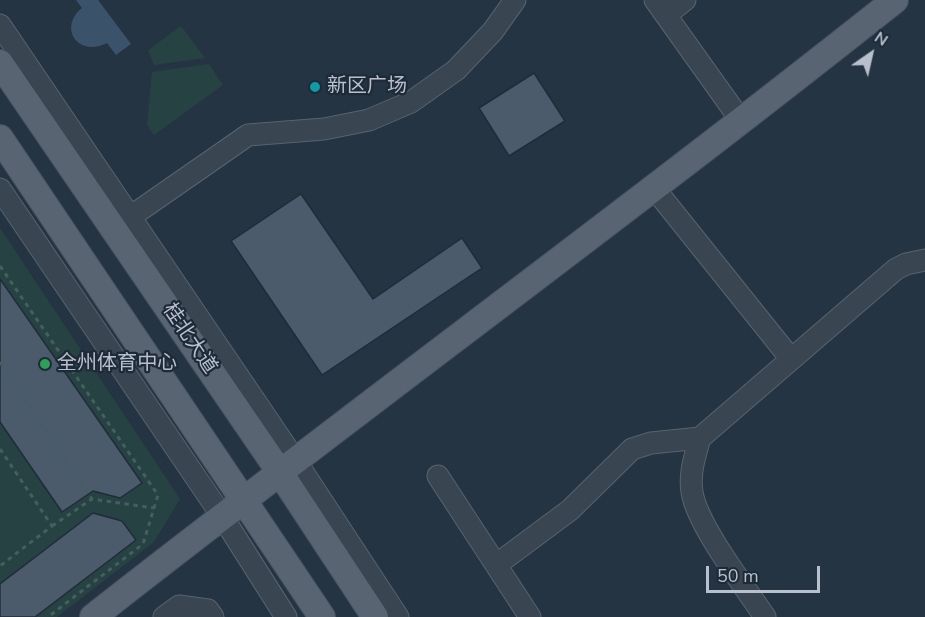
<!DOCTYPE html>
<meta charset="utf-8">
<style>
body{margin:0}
#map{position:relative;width:925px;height:617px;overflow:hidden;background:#253442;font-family:"Nunito Sans",sans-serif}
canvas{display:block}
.north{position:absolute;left:841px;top:24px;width:60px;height:60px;-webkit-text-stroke:4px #1e2a37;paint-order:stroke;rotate:34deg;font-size:16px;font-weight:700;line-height:24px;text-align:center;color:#b7c0cc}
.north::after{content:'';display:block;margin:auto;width:21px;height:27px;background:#b7c0cc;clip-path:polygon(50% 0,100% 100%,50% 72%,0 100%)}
.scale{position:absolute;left:706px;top:566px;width:114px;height:27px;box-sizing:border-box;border:3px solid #b7c0cc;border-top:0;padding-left:8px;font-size:18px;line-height:21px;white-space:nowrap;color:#b7c0cc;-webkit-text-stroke:4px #1e2a37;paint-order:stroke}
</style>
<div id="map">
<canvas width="925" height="617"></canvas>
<div class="north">N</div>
<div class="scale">50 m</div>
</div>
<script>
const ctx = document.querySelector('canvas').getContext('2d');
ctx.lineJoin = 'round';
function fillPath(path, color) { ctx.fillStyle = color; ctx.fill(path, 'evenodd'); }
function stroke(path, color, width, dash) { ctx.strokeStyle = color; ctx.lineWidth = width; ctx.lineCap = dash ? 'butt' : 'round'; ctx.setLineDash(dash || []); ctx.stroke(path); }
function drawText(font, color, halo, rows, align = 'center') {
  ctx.font = font + ' "Nunito Sans","Noto Sans SC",sans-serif'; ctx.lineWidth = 4.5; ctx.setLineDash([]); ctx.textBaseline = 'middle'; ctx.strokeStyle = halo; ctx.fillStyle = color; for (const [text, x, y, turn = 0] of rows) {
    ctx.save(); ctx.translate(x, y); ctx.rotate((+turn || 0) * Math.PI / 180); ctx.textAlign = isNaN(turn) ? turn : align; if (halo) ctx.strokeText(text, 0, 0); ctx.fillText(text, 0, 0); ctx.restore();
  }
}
fillPath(new Path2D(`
 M181 26 205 58 154 65 148 50Z
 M209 64 223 85 154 135 147 125 152 72Z
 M0 228 180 499 154 542 57 617H0Z`), '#274243');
fillPath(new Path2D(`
 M76 0H98L131 44 116 55 107 43C79 58 57 28 82 8Z`), '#3b526b');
const building = new Path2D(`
 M534 73 565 121 509 156 479 108Z
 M301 194 373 299 462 238 482 268 322 375 231 241Z
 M0 279 142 483 120 498 93 491 62 512 0 422Z
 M93 513 122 521 136 540 35 617H0V584Z`);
fillPath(building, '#4c5b6b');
stroke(building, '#202c39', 1.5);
const minor = new Path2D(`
 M655 0 742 122
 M666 15 685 0
 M0 25 295 460 398 617
 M654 188 791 359
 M0 189 222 516 286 617
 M120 224 248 135 324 129 369 120 411 102 456 70 493 31 515 0
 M438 476 530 617
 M496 565 570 510 632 449 651 443 700 438
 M164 617 179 606 208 610 213 617
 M765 617C745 587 697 525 692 492 689 473 695 456 700 438L896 269 906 264 925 260`);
const major = new Path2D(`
 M0 63 273 462 375 617
 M0 138 322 617
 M93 617C358 409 631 210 895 0`);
stroke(minor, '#58636f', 23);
stroke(major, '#46515e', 28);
stroke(new Path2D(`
 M0 266 158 495 143 544 48 617
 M0 362 92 499
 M0 449 52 526 0 566
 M52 526 92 499 154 508`), '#465e60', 3, [4.5, 4.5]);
stroke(minor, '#3a4552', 21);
stroke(major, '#586472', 26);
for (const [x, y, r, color] of [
 [315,87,6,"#0f9aa8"],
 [45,364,6,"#2e9e5b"]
]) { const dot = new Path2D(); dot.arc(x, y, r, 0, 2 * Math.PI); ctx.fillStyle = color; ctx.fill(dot); stroke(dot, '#1e2a37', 2); }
drawText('20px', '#b7c0cc', '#1e2a37', [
 ["新区广场",327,87],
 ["全州体育中心",57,364]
], 'left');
drawText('20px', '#b7c0cc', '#1e2a37', [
 ["桂北大道",189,339,56]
]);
</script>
